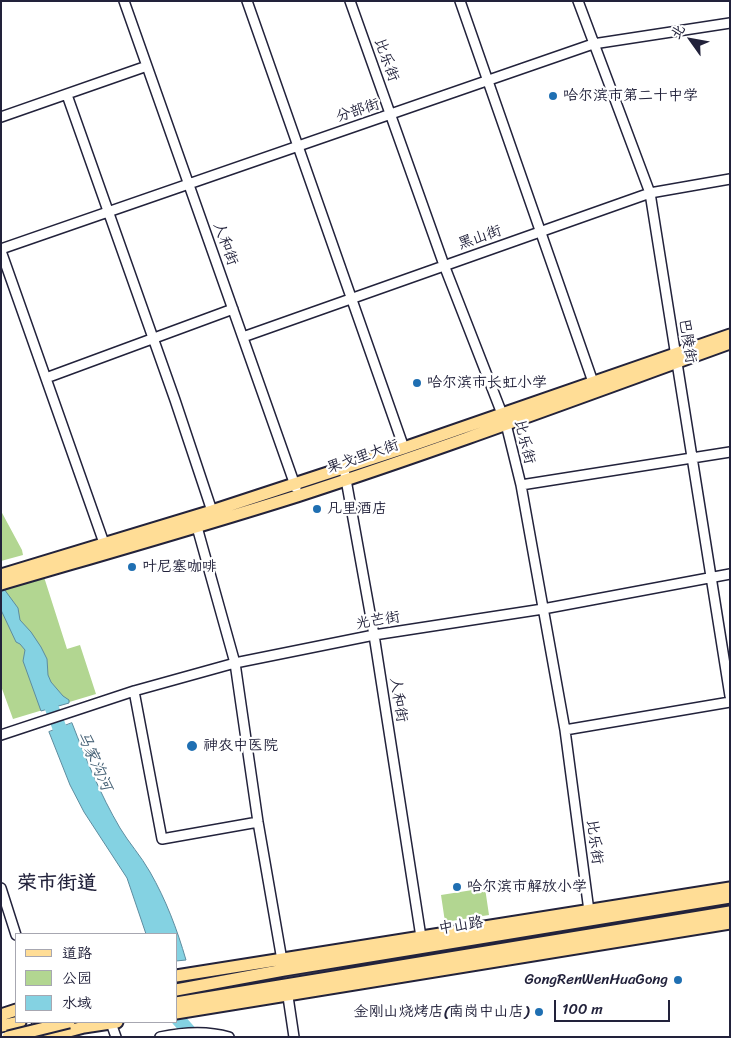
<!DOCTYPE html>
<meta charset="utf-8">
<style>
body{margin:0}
#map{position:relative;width:731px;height:1038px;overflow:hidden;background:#fff;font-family:Sriracha,"LXGW WenKai TC",sans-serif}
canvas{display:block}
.frame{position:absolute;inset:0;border:2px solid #22223b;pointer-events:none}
.legend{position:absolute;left:15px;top:933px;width:162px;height:90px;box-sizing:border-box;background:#fff;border:1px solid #a7a7b1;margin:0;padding:6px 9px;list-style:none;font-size:15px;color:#22223b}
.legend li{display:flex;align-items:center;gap:10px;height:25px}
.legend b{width:25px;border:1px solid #a7a7b1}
.north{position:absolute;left:666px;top:15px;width:50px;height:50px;-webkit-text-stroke:4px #fff;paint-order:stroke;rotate:302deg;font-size:14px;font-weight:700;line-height:20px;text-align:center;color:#22223b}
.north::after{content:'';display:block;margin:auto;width:18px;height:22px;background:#22223b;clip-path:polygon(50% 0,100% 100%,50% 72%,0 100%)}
.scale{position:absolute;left:554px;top:1000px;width:116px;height:22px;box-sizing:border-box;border:2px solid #22223b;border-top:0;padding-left:6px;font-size:15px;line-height:18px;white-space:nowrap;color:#22223b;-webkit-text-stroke:4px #fff;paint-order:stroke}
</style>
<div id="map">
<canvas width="731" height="1038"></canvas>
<div class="frame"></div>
<ul class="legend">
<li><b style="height:6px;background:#ffdd96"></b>道路</li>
<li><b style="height:14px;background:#b2d691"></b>公园</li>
<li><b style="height:14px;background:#84d2e2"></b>水域</li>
</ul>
<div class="north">北</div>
<div class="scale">100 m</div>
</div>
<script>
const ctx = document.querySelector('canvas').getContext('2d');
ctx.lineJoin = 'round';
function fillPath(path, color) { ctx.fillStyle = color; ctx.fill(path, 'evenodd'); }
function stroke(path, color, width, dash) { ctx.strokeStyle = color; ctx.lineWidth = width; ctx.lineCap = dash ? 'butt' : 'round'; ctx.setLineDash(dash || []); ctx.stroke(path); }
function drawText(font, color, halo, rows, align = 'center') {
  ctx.font = font + ' Sriracha,"LXGW WenKai TC",sans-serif'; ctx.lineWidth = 4.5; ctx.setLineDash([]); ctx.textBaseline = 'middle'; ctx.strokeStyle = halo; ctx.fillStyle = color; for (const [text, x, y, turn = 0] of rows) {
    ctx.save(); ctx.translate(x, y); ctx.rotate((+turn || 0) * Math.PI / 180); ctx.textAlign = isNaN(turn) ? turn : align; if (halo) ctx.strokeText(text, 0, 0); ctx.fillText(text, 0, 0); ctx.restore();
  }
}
fillPath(new Path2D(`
 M1 511 22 550 23 555 1 561Z
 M44 577 67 649 80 645 96 694 13 719 1 686V590Z
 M485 888 489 915 445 922 441 895Z`), '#b2d691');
const water = new Path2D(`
 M4 589 18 608 20 620 31 632 41 647 47 659 48 675 51 682 63 696 69 700V703L41 711 23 661 25 650 20 644 16 642 1 610V590Z
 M72 723C86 759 100 794 120 828 129 843 141 856 150 872 166 900 177 929 186 960L176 961V934H146L127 878 84 812 70 785 49 732Z`);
fillPath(water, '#84d2e2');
stroke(water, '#5d8c9f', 1);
stroke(new Path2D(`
 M45 690 66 745
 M176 1005 178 1019 194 1037`), '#84d2e2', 14);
const minor = new Path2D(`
 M124 1 296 488
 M247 1 404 448
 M350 1 444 265 506 424 521 485 565 730 589 911
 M460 1 593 382
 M578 1 650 193 730 696
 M67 95 175 400 212 511
 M1 117 147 66
 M1 249 593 44 730 23
 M1 251 104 543
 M243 337 650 193 730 179
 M46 378 233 309
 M345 474 374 635 421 937
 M521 485 730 452
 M197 527 235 663 258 822 283 966
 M134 691 162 839 258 822
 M565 730 730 702
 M1 735 134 691 235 663 374 635 543 609 730 574
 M1 888 16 935
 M287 990 294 1037
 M111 1023 116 1037
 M36 1037 37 1022
 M160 1037C183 1032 206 1030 229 1037`);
const major = new Path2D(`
 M1 575 212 511 404 448 730 335
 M1 584C100 555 199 527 297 496 442 449 586 395 730 343
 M176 976 730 888
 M176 990 284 970 730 897
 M176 1003 730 912
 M176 1013 730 923
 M1 1015 16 1010
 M1 1026 20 1022
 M46 1037 84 1027 117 1022`);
stroke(minor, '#22223b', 12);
stroke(major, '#22223b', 15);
stroke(minor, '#fff', 9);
stroke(major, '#ffdd96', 11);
const majorBridge = new Path2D(`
 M8 1037 69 1022`);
stroke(majorBridge, '#22223b', 15, []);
stroke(majorBridge, '#ffdd96', 11);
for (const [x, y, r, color] of [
 [553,96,5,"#1f6fb2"],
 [417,383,5,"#1f6fb2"],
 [317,509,5,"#1f6fb2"],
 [132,567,5,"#1f6fb2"],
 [192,746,6,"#1f6fb2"],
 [457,887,5,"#1f6fb2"],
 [678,980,5,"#1f6fb2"],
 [539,1012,5,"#1f6fb2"]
]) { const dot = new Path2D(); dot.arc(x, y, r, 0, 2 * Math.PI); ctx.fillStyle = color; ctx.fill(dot); stroke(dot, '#fff', 2); }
drawText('15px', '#22223b', '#fff', [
 ["比乐街",386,60,70],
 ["分部街",358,111,-18],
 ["黑山街",480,238,-19],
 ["人和街",225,244,70],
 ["巴陵街",687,341,81],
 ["比乐街",524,442,76],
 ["果戈里大街",363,457,-19],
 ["光芒街",378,621,-10],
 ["人和街",398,700,81],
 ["比乐街",594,842,82],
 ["中山路",461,926,-9]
]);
drawText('15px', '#22223b', '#fff', [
 ["哈尔滨市第二十中学",563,96],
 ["哈尔滨市长虹小学",427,383],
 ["凡里酒店",327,509],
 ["叶尼塞咖啡",142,567],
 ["神农中医院",203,746],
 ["哈尔滨市解放小学",467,887],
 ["GongRenWenHuaGong",668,980,"right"],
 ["金刚山烧烤店(南岗中山店)",529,1012,"right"]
], 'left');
drawText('italic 16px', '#446075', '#fff', [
 ["马家沟河",94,761,66]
]);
drawText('bold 20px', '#22223b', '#fff', [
 ["荣市街道",57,884]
]);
</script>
